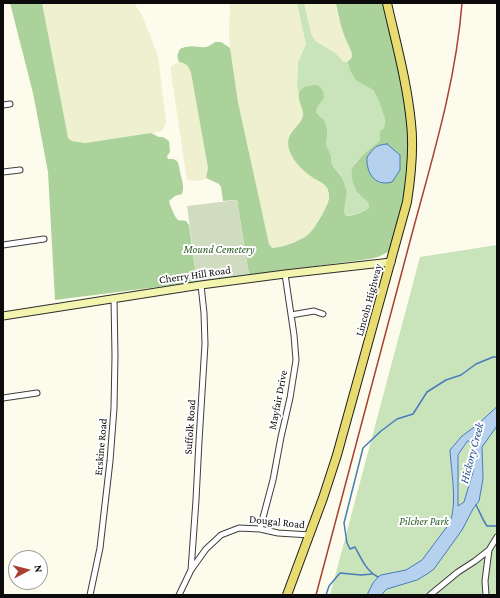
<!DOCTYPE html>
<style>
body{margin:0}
#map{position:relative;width:500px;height:598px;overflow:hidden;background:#fdfcec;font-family:"Crimson Pro",serif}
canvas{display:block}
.frame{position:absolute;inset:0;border:4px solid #0b0b0b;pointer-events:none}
.north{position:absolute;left:8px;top:550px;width:40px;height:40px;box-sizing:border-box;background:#fff;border:1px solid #9d9d9d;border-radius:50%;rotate:83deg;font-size:11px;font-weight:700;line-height:16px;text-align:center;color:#0b0b0b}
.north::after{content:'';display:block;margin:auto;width:14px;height:18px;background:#aa3f34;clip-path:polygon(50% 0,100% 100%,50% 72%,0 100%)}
</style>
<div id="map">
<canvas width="500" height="598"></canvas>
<div class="frame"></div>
<div class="north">N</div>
</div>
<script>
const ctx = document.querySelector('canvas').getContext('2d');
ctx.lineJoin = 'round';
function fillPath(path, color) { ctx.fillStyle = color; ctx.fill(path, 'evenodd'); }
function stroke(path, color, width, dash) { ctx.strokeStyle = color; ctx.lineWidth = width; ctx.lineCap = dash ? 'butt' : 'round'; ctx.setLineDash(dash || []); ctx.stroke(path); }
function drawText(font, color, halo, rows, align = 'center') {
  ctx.font = font + ' "Crimson Pro",serif'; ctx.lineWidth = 4; ctx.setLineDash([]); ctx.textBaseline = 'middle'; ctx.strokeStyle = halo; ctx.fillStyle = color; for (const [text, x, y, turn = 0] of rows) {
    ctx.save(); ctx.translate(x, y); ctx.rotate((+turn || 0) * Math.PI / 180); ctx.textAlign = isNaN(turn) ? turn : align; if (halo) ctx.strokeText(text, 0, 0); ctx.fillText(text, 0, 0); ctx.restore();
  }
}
fillPath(new Path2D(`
 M42 3H134L142 15 158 56 166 122 164 128 161 131 154 133 85 143 72 141 68 138Z
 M230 3H297L305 38 306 44 304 48 298 62 297 87 303 112V117L301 121 292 131 288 145 290 151 293 158 312 177 323 184 327 188 329 196 326 207 317 223 308 235 301 239 290 244 280 247 272 248 269 244 238 102 231 57 229 35Z
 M304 3H336L337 14 346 39 351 52 352 56 350 60 347 62H344L314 39 311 33Z
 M179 62 186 64 190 68 191 73 208 168 206 178 203 180 194 181 189 180 187 179 186 174 171 73V66Z`), '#eef0cf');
fillPath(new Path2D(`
 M297 3H304L311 33 314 39 317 42 335 53 344 62H347L348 66 365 85 373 90 378 99 385 119 384 128 380 131V140L355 163 359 195C365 198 370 201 369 208L357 214 346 216 344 212 347 192 345 185 342 176 332 165 331 156 326 144 327 137 321 117 316 114C316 109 317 107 320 103L318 85C308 85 302 86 299 96L297 87 298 62 306 44Z
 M497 245V595H330L420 257Z`), '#c9e3ba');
fillPath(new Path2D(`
 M10 3H42L67 132 68 138 72 141 85 143 151 133 159 137H163L169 141 170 152 167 156 168 159H173L177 161C179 164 179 167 180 171 181 179 185 185 182 194L175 196 169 201C170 205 175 218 178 220 181 221 183 220 186 221L189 225 197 282 55 300 48 172 33 93Z
 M336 3H383L406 106 408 127 407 175 400 213 392 244 388 252 378 257 369 259 249 275 237 200 223 201 221 187 219 184 206 178 208 168 191 73C189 66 186 63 179 62 177 57 177 54 180 49 182 48 184 47 186 47 199 44 203 52 215 42H221L230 48 238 102 269 244 272 248C282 247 292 244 301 239 306 237 310 233 313 229 317 224 330 203 329 196 329 194 328 189 327 188 324 183 316 180 312 177 303 171 294 162 290 152 282 131 303 127 303 114 303 106 295 97 301 90 305 85 312 85 318 85L323 91 324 98C320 104 316 107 316 113L324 120 327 129V137L326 144 331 156 332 165 342 177 345 185 347 192 344 212 346 216C355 216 362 212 369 208 370 201 365 200 361 196 357 193 356 189 354 185 352 181 351 175 352 170 355 160 372 148 380 140V131L384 128 385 119 378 99 373 90 356 80 351 72 347 62C350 60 352 58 352 55 351 49 348 45 346 40 341 28 338 15 336 3Z`), '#acd29b');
fillPath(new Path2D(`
 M237 200 249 275 197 282 187 206Z`), '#cfdcc0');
const water = new Path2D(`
 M387 144 400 155V170L392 182C374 187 366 172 367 157 374 148 375 145 387 144Z
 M497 407V426L482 447 483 479 479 501 473 509 462 530 434 569 427 574 417 580 387 589 381 595H367L373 583 378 577 381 575 406 570 422 560 449 524C458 506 451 470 450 450L462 436 477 425ZM468 441 474 444 473 472 464 502 458 506V455Z`);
fillPath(water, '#b6d1ee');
stroke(water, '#467cbc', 1);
stroke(new Path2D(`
 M476 505C480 512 482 519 487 526H497
 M378 577C366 571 361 558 355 547L350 549 347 543 344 523 363 448 381 431 397 419 413 414 427 392 446 380 461 375 476 364 493 357H497
 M326 595 329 586 340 573 361 575 372 574`), '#467cbc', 1.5);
const street = new Path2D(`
 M3 105 10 104
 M3 172 20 170
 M3 245 44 239
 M291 315 314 311 323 314
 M3 398 37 393
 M260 529 273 480 281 437 290 398 296 360 294 335 285 274
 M191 570 196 500 199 441 205 344 204 313 201 285
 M90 595 100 548 110 461 114 408 115 356 114 299
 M179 595 191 570 206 549 221 535 239 528 260 529 278 533 310 535
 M430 595 458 572 475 561 489 550 497 537
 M486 595 485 581 489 550`);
const secondary = new Path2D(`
 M3 316 201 285 285 274 391 262`);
const primary = new Path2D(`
 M287 595 323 498 337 455 407 202C411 176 414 149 411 123 407 82 396 43 387 3`);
stroke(street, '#3e3e3e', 7);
stroke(secondary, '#2d2d2d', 9);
stroke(primary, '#1c1c1c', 10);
stroke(street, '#fff', 5);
stroke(secondary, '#f3f5ae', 7);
stroke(primary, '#e8dc70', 8);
stroke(new Path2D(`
 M316 595C348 473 381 352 413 230 433 156 456 81 462 3`), '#aa3f34', 1.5);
drawText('italic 11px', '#285b24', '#fff', [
 ["Mound Cemetery",219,250],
 ["Pilcher Park",424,522]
]);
drawText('11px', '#0b0b0b', '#fff', [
 ["Cherry Hill Road",195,275,-8],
 ["Lincoln Highway",369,300,-75],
 ["Mayfair Drive",278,400,-79],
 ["Suffolk Road",190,427,-86],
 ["Erskine Road",101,447,-85],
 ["Dougal Road",277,522,6]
]);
drawText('italic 12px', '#24518e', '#fff', [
 ["Hickory Creek",472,453,-75]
]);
</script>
